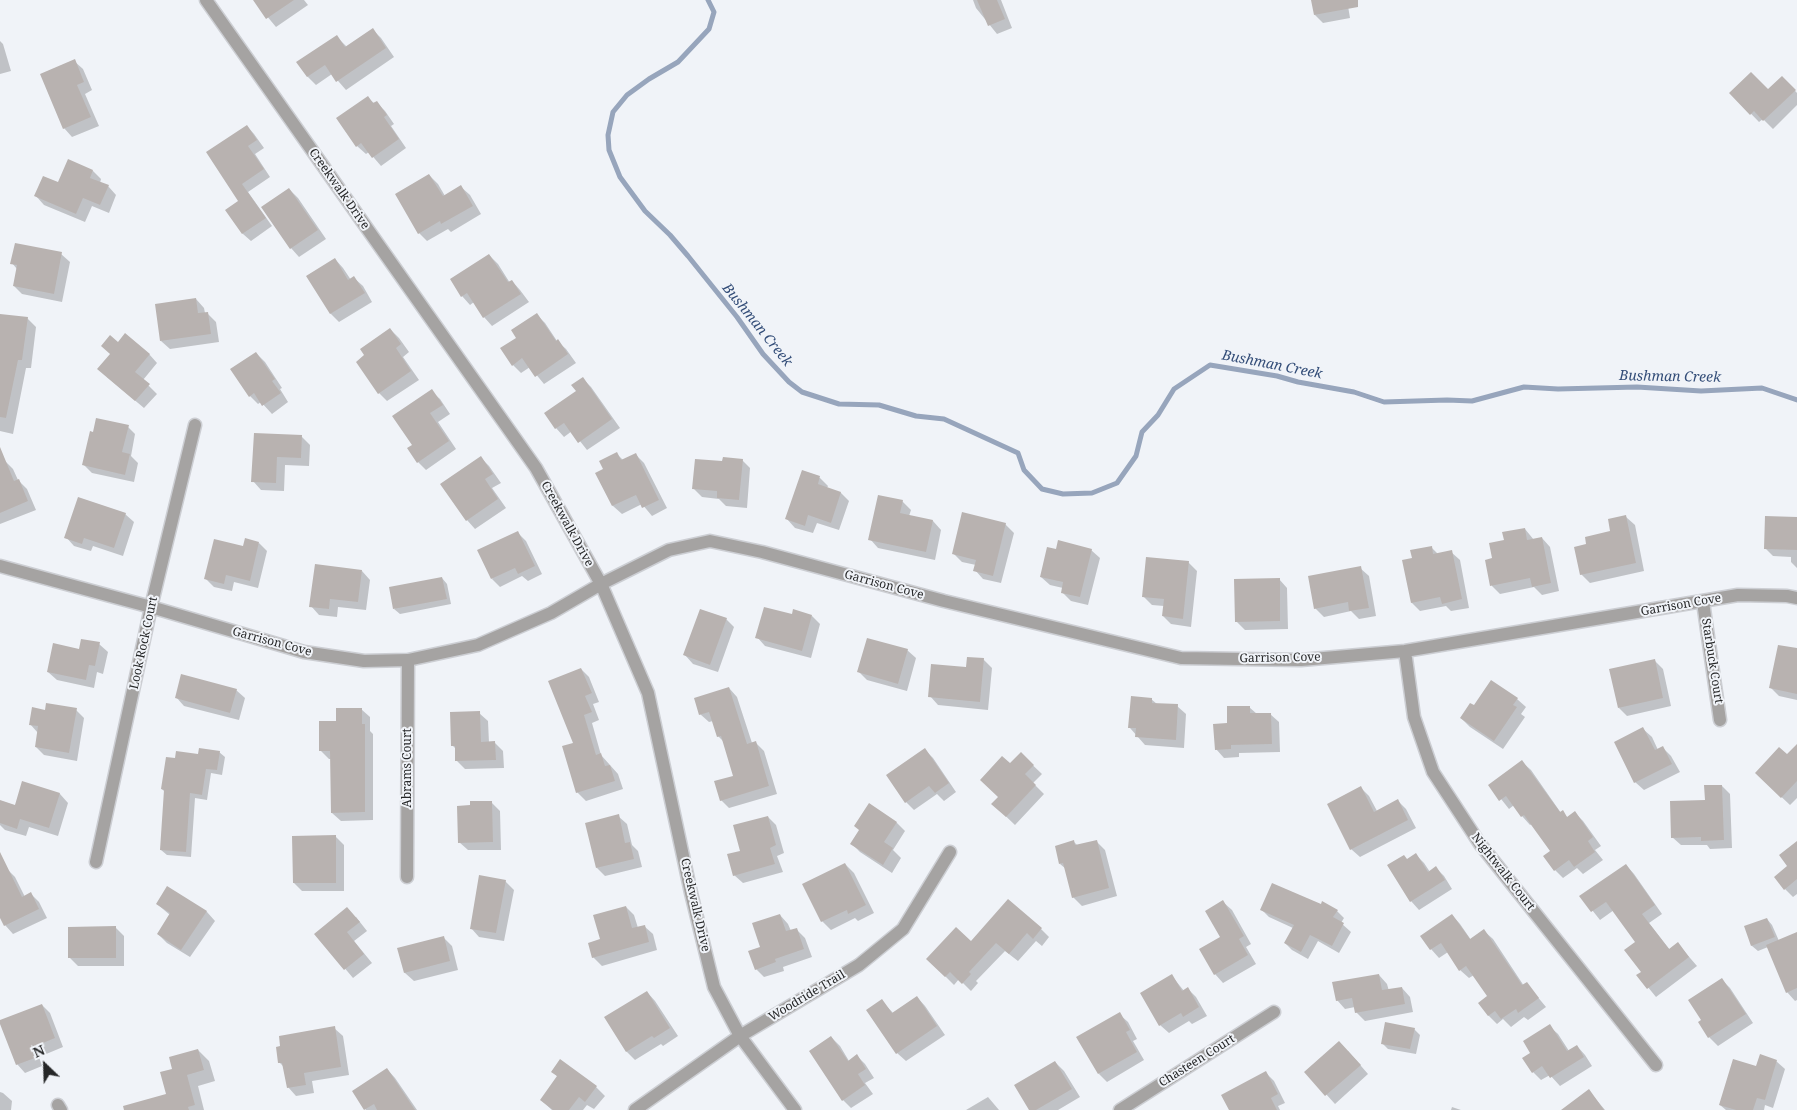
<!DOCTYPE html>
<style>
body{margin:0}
#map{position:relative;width:1797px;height:1110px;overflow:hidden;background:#f0f3f8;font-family:"Noto Serif",serif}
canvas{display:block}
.north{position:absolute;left:20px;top:1040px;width:50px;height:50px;-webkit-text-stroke:4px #f0f3f8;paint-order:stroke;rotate:336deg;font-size:14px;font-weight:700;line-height:20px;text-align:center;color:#262728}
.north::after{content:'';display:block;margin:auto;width:18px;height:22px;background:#262728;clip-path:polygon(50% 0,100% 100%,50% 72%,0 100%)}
</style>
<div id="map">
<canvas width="1797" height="1110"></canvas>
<div class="north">N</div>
</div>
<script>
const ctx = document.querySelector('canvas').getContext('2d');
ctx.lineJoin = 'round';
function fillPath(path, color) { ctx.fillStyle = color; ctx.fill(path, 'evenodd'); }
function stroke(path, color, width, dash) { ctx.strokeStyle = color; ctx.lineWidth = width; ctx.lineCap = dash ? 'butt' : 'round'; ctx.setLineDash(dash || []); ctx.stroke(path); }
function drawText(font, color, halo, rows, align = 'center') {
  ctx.font = font + ' "Noto Serif",serif'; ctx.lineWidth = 4; ctx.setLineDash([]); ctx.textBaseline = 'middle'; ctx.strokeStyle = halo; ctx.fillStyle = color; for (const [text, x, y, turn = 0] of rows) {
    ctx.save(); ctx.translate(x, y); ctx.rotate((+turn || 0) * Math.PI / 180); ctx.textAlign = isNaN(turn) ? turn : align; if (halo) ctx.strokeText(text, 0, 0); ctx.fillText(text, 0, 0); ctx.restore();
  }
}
fillPath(new Path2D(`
 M261 0H304L308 5 276 27 256 3Z
 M973 0H1001L1012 28 997 34 976 8Z
 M1312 0H1347L1350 18 1323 23 1315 15Z
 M373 30 381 38 394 57 346 90 332 74 316 85 307 76 337 37 347 47Z
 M0 41 3 44 11 71 0 74Z
 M74 61 83 69 92 90 85 94 99 126 72 137 64 128Z
 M1782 77 1797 93V105L1773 129 1763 119 1759 122 1731 93 1768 91Z
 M368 98 375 104 377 103 385 111 394 124 391 126 406 148 381 166 369 152 366 154 357 146 338 118Z
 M247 126 254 134 264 148 255 154 270 177 248 192 272 226 251 241 243 234 227 210 240 201Z
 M69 161 93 171 101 179 100 183 108 186 116 195 109 213 92 206 85 222 44 205 36 196 59 184Z
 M429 175 438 184 445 196 461 187 470 195 481 214 451 232 448 229 427 241 419 233Z
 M289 189 298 198 326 239 299 257 291 248 263 207Z
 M61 254 70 262 62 302 22 294 14 286 17 269 12 263Z
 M489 255 498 264 510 283 512 281 520 290 529 302 492 326 484 317 474 302 470 305 462 296Z
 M335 259 343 268 351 280 354 278 363 286 372 302 339 322 331 314 307 276Z
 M196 299 204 308 205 313H207L216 322 219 342 170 349 161 341Z
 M0 315 27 318 36 327 31 368H26L13 434 0 431Z
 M537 315 545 323 557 341 566 349 576 363 544 384 530 367 521 373 513 365 518 338Z
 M390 329 399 338 409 352 403 357 419 380 387 401 379 393Z
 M118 344 149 354 157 363 143 380 157 394 144 408 107 377Z
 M256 353 265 362 282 388 280 389 288 402 272 414 261 402 258 404 250 396Z
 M583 379 591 387 620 428 587 450 572 431 564 437 556 428Z
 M431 391 440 399 450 414 438 422 456 449 426 470 418 462Z
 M127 426 135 434 131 456 138 463 134 482 92 473 83 464Z
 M255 434 302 437 310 445 309 466 285 465 284 491 261 490 253 481Z
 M617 454 623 460 636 455 644 463 667 508 652 516 642 504 622 514 613 506 597 473 604 469Z
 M481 458 489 466 501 483 492 488 506 508 475 529 467 520Z
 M742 460 750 468 747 508 726 506 719 499 702 497 694 489Z
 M5 461 13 469 18 480 27 489 36 510 0 524V463Z
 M802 472 820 478 828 486 827 488 841 493 849 501 839 530 817 523 813 533 795 528 787 519Z
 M902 501 911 510 909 516 933 521 941 530 935 560 878 548 870 539Z
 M125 514 134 522 123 556 93 546 91 551 74 546 66 537Z
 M1626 517 1635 525 1644 571 1590 583 1581 574 1588 545 1612 532Z
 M1797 519V568L1791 562V557L1773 556 1765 548Z
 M1005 524 1014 533 1001 583 983 579 975 570 976 565 962 562 953 553Z
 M1525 529 1534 540 1542 538 1550 547 1559 591 1542 595 1534 587 1500 594 1492 586 1486 561 1494 559 1505 541Z
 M517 532 526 541 542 574 528 581 522 576 500 587 492 579Z
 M259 543 267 551 258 588 234 582 232 591 214 587 205 578Z
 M1431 547 1438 554 1451 552 1460 560 1469 608 1451 611 1446 606 1420 611 1412 603 1413 559Z
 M1057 550H1091L1100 558 1088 605 1071 601 1062 592 1063 588 1050 585 1041 577Z
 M1188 562 1197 571 1191 627 1171 624 1163 616 1164 606 1152 605 1143 596Z
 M1360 568 1369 576 1376 616 1359 619 1351 611 1324 617 1315 608Z
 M362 571 370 580 366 610 338 607 337 617 319 615 311 606Z
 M442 578 447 584 451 604 400 614 394 609Z
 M1279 579 1287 588 1288 629 1245 630 1236 621Z
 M812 616 820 624 811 658 765 646 757 637Z
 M726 619 734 627 718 672 693 664 685 655Z
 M99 644 108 652 103 674 97 672 94 688 57 680 48 672 80 650Z
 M907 650 916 658 907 691 867 680 859 672Z
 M1797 650V700L1779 696 1771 688Z
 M983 659 992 668 988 710 938 705 930 696 967 669Z
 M1654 660 1663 669 1671 706 1627 716 1619 708Z
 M581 669 589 677 599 702 593 704 599 720 592 723 601 755 618 774 623 789 586 801 577 792 574 743Z
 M729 688 737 697 752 743 755 742 764 751 777 794 729 808 721 800 734 777 724 742 718 736 713 721 709 722 700 714Z
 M236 690 245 698 239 720 184 706 176 697Z
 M1151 699 1157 704 1177 706 1186 714 1184 748 1145 745 1130 728Z
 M1517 699 1526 707 1521 714 1525 717 1503 749 1470 727 1461 718 1474 707Z
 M1249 707 1257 714H1270L1279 722 1280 752 1239 753V757L1224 758 1216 749 1228 724Z
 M361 709 370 717V731L373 734V820L341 821 332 813 331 759H329L321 751 337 723Z
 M76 710 84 718 77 761 44 755 36 747 38 733 30 724 46 711Z
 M479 713 488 721 489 743H495L503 751 504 768 465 769 457 761 456 749 452 745Z
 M1643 729 1652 737 1658 750 1663 748 1671 756 1680 772 1644 790 1635 782Z
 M925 750 933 758 956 792 944 801 937 794 914 810 906 802Z
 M219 752 225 757 222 775 211 773 207 800 195 798 191 857 167 855 161 850 165 792 162 789 176 759Z
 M1021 754 1042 774 1033 783 1044 794 1015 825 993 804 999 797 1010 765Z
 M1787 756 1797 758V798L1790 805 1756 773Z
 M1522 762 1531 770 1561 813 1562 812 1568 818 1575 813 1583 821 1601 846 1595 850 1603 860 1583 874 1577 868 1563 878 1555 870 1552 852 1532 824 1530 825 1522 816 1514 805 1509 809 1490 785Z
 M23 783 60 794 68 803 58 836 29 827 26 836 5 830 0 825V809L15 806Z
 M1722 786 1730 794 1732 848 1710 849 1707 845H1681L1672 837Z
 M1361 788 1369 796 1377 811 1398 801 1406 809 1416 828 1360 857 1351 849Z
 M491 802 500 811 501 850H468L459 842Z
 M869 805 897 823 905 831 893 850 901 858 892 873 860 852 852 844 860 831Z
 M618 816 627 824 632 845 638 851 642 867 605 876 597 868Z
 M768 817 776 825 784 853 777 856 783 872 743 883 734 875 741 852Z
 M336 837 344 845V891H302L294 883Z
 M1096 841 1105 850 1117 896 1082 906 1073 897 1066 869 1060 864 1074 842 1078 846Z
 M1797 847V894L1793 897 1785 889 1789 866Z
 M1416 855 1424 863 1430 872 1436 868 1444 876 1452 889 1419 910 1411 901 1407 860Z
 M845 864 854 873 874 913 858 921 855 918 831 930 822 921 804 884Z
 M1626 865 1634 874 1662 914 1649 923 1670 950 1678 944 1697 966 1656 997 1638 975 1642 972 1636 942 1614 910 1600 920 1581 896Z
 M7 869 15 877 25 897 31 894 39 902 47 918 13 934 5 925 0 916V872Z
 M505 881 514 890 504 941 479 937 471 928Z
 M167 888 207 912 215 921 190 957 167 943 158 934 170 915 157 904Z
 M1223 902 1232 910 1251 944 1246 947 1256 964 1223 983 1215 974 1221 938Z
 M626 907 634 915 638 928 644 926 653 934 657 950 602 966 593 957Z
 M1262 910 1337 911 1344 918 1341 923 1351 932 1339 953 1318 941 1308 959 1292 950 1285 943 1293 928 1269 917Z
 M780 915 788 924 791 931 796 929 805 938 812 957 783 967 784 971 764 977 756 969 762 947Z
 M1452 915 1460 924 1471 940 1484 931 1493 939 1524 986 1527 984 1546 1007 1528 1020 1524 1017 1511 1027 1503 1019 1497 1024 1488 1015 1489 997 1474 975 1469 978 1460 970 1448 952 1439 958 1431 949 1422 936Z
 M356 917 367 931 354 941 372 963 353 978 316 934Z
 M1767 919 1772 925 1779 941 1797 934V1000L1795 1001 1787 992 1768 947 1758 951 1752 946 1746 927Z
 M116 928 124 936V966H78L70 958Z
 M1041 929 1049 937 1042 946 1036 941 1018 961 1005 951 976 981 978 983 971 991 959 979 954 985 928 959 971 943Z
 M443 937 452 946 458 970 414 981 405 973 399 949Z
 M1379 975 1387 984 1389 991 1402 988 1410 997 1413 1012 1365 1021 1356 1012 1355 1007 1345 1009 1337 1000Z
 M1172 976 1184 991 1188 989 1196 997 1207 1016 1192 1024 1189 1021 1169 1033 1160 1025Z
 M1722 980 1730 988 1753 1023 1718 1046 1709 1037 1700 1023Z
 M647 992 655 1001 678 1036 663 1046 661 1044 635 1060 627 1052 606 1018Z
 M917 997 925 1006 945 1035 906 1061 897 1053 882 1001 893 1013Z
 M42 1005 50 1013 63 1047 39 1057 42 1066 25 1073 17 1064Z
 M1119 1014 1128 1022 1137 1039 1133 1041 1144 1060 1107 1082 1099 1074Z
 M1549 1026 1558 1034 1569 1051 1577 1046 1585 1055 1592 1066 1560 1086 1550 1075 1541 1080 1533 1072 1532 1053Z
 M334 1028 343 1036 349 1075 312 1081 314 1093 296 1096 288 1087 285 1068 280 1063Z
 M1414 1029 1420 1035 1416 1054 1388 1049 1382 1043Z
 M831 1037 840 1046 849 1061 857 1056 865 1064 874 1078 865 1083 873 1094 851 1108 843 1100Z
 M198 1050 209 1061 215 1081 198 1086 204 1110H138L168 1095 174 1070Z
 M1348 1051 1368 1074 1335 1104 1306 1072Z
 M560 1061 596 1087 605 1096 594 1109 587 1105 583 1110H552L541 1100 558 1077 552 1071Z
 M1776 1061 1785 1069 1773 1108 1765 1105 1764 1110H1726L1720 1105Z
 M1055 1062 1064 1071 1080 1097 1058 1110H1030Z
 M387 1069 395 1078 417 1110H366L353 1092Z
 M1266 1073 1274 1081 1285 1103 1278 1106 1280 1110H1230Z
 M1589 1091 1605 1110H1564Z
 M0 1092 3 1093 12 1101 11 1110H0Z
 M988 1097 999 1110H966Z
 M1452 1107 1461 1110H1451Z`), '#0003');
stroke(new Path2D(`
 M708 0 714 12 709 29 678 62 649 79 627 95 613 112 608 135 609 150 620 177 645 211 670 235 688 256 737 317 763 354 789 382 802 392 839 404 879 405 916 416 944 419 1018 453 1024 470 1042 489 1063 494 1092 493 1117 483 1136 456 1142 432 1158 415 1174 389 1210 365 1277 376 1298 382 1354 392 1384 402 1447 400 1472 401 1524 387 1558 389 1637 387 1701 391 1762 388 1797 400`), '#97a5bc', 5);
fillPath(new Path2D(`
 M253 0H294L266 19Z
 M977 0H997L1005 19 988 26Z
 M1311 0H1358V7L1314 15Z
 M373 28 386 48 336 82 325 65 307 77 296 62 337 35 345 47Z
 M75 59 84 82 77 85 91 117 63 129 40 74Z
 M1751 72 1768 89 1782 76 1796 90 1763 121 1754 111 1750 115 1729 93Z
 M368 96 373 103 377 101 387 115 384 117 399 139 372 158 361 143 356 147 336 118Z
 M247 125 257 140 248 146 264 169 242 184 266 218 242 234 225 210 238 201 206 152Z
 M68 159 93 170 90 178 109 185 100 205 83 198 76 214 34 196 43 176 58 182Z
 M429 174 443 196 461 185 473 206 441 224 440 221 418 234 395 194Z
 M289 188 318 230 290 249 261 207Z
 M15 243 62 252 54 294 13 286 17 265 10 264Z
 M489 254 508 282 512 280 521 294 483 318 467 293 461 297 450 279Z
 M335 258 348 280 354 276 365 293 330 314 306 276Z
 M196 298 198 313 208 312 211 334 160 341 155 304Z
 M537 313 556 341 558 339 568 354 535 377 522 358 512 366 500 348 516 338 511 330Z
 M0 314 28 317 22 360H18L6 418 0 417Z
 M390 328 401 344 396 348 411 371 378 394 356 362 364 355 360 349Z
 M125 333 150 354 135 372 150 384 135 401 97 369 110 354 101 346 110 335 118 342Z
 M256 352 275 379 272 381 281 393 262 406 254 393 249 397 230 369Z
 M583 377 612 419 578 443 564 423 555 429 544 413 576 391 571 385Z
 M432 389 443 405 430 413 449 441 417 463 407 448 412 445 392 416Z
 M96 418 129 425 122 452 130 454 125 475 82 465 90 431 93 432Z
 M254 433 302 435 301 458 277 457 276 483 251 482Z
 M0 447 14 481 19 479 28 501 0 513Z
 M617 452 621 460 636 453 659 500 642 508 636 495 612 506 595 473 603 469 599 461Z
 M481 456 493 474 485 479 498 499 466 521 440 484Z
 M723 457 743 459 739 500 717 498V491L692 489 695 459 722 461Z
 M802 470 820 476 818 484 841 492 831 523 808 515 805 526 785 519Z
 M878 495 903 500 900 513 933 520 926 552 868 540Z
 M78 497 126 513 114 548 84 538 82 544 64 538Z
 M962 512 1006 523 993 576 973 571 976 560 952 554Z
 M1626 515 1636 563 1580 575 1574 547 1586 544 1585 537 1610 531 1608 519Z
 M1765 516 1797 517V550L1764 549Z
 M1525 528 1527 540 1542 537 1551 583 1532 587 1530 578 1490 586 1485 560 1492 558 1489 543 1504 540 1502 532Z
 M518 531 535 566 518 574 515 568 491 579 477 550Z
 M245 538 259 542 250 581 226 575 224 584 204 579 214 539 243 546Z
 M1058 540 1092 549 1080 597 1061 593 1063 582 1040 577 1047 547 1056 549Z
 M1432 546 1433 554 1452 550 1462 599 1442 604 1440 597 1411 603 1402 560 1412 558 1410 550Z
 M1146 557 1189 561 1183 619 1162 616 1164 599 1142 597Z
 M315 564 362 570 358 602 330 599 329 609 309 607Z
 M1361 566 1369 608 1349 611 1348 602 1314 609 1308 576Z
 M442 577 447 599 393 609 389 587Z
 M1280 578V621L1235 622 1234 579Z
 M764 607 792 614 793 609 812 615 802 651 755 638Z
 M700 609 727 618 710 665 683 655Z
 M867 638 908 649 898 684 857 672Z
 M81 639 100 642 95 666 89 665 86 680 47 672 53 643 79 649Z
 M1778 645 1797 648V694L1769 688Z
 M967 657 984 658 980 702 928 697 931 664 966 667Z
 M1655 659 1663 698 1618 708 1609 669Z
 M581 668 592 693 585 696 592 712 584 715 596 755 601 753 605 766 610 765 615 781 576 793 562 746 573 743 548 681Z
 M181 674 237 689 230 713 175 698Z
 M1491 680 1518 698 1513 705 1517 707 1494 741 1460 718 1470 703 1474 705Z
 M729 687 747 744 756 741 769 786 720 801 714 781 733 776 721 736 717 737 709 712 699 715 694 698Z
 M1131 696 1152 698V703L1178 704 1176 740 1135 737 1136 728H1128Z
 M46 703 77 708 69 753 35 747 38 726 29 725 32 707 45 710Z
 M1227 706H1250V713H1271L1272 744 1231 745V749L1215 750 1213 724 1227 723Z
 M336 708H362V724H365V812L331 813 330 751H319V721H336Z
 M480 711 481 742 495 741 496 760 455 761V746H451L450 712Z
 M1643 727 1655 750 1663 746 1672 764 1634 783 1614 742Z
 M1797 744V781L1781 798 1755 773 1779 747 1787 754Z
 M199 748 220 751 217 770 206 769 202 795 190 793 186 852 160 850 164 790 161 789 166 757 175 758 176 751 198 754Z
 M925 748 949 783 935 793 929 786 905 803 886 775Z
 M1021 752 1034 765 1025 774 1036 785 1006 817 991 804 998 797 980 780 1002 756 1010 763Z
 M1522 760 1560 812 1563 810 1567 817 1575 811 1593 837 1588 841 1595 852 1574 867 1569 860 1554 871 1543 856 1550 851 1524 815 1521 817 1506 796 1499 801 1488 785Z
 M22 781 60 793 49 828 20 819 17 829 0 823V800L15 805Z
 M1704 785H1722L1724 840 1701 841V837L1671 838 1670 801 1705 800Z
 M1361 786 1374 812 1398 799 1408 820 1350 850 1327 804Z
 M470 801H492L493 842 458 843 457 806 470 805Z
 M869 803 897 822 884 842 893 848 883 865 850 844 859 830 854 826Z
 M619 814 625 843 630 842 634 859 596 868 585 823Z
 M768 816 776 845 770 848 775 864 733 876 727 854 740 851 733 825Z
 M336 835V883H293L292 836Z
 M1074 840 1075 845 1097 840 1109 888 1072 898 1063 863 1059 864 1055 846Z
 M1797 841V879L1784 890 1774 877 1787 866 1779 855Z
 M0 852 22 897 31 892 39 909 4 926 0 918Z
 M1416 853 1428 872 1436 866 1445 880 1410 902 1387 865 1404 855 1407 859Z
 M845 863 866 905 848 914 847 910 821 922 802 884Z
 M1626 864 1655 905 1642 914 1669 949 1678 942 1689 957 1647 989 1636 975 1641 972 1624 950 1635 942 1606 902 1591 912 1579 896Z
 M479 875 506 880 496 933 470 929Z
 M1272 883 1321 904 1322 901 1338 910 1333 917 1344 923 1332 946 1310 935 1301 952 1284 943 1294 925 1260 910Z
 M167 886 207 911 181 950 157 934 170 913 156 904Z
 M1008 899 1042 928 1033 939 1027 933 1009 954 996 943 969 972 971 974 962 984 950 972 945 977 926 959 956 927 971 941Z
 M1223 900 1244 936 1239 939 1248 955 1214 975 1199 949 1220 937 1205 911Z
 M626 906 632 928 645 925 649 942 592 958 588 943 600 939 593 915Z
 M347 907 360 922 347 932 364 954 344 970 314 934Z
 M780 914 786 931 797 928 804 949 775 959 776 962 755 970 748 951 760 947 752 923Z
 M1452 914 1470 939 1484 929 1522 985 1527 982 1539 998 1518 1013 1516 1009 1501 1019 1495 1011 1488 1016 1478 1003 1487 996 1466 966 1459 971 1441 943 1430 950 1420 936Z
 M1767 918 1775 937 1751 946 1744 926Z
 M116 926V958H68V927Z
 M1797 932V988L1786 993 1766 945Z
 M444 936 450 961 404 973 397 948Z
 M1172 974 1182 991 1188 987 1199 1007 1183 1017 1181 1013 1159 1026 1140 993Z
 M1379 974 1382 990 1402 987 1405 1004 1355 1013 1352 998 1336 1001 1332 982Z
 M1722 978 1746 1014 1708 1038 1698 1022 1701 1020 1688 1000Z
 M647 991 670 1028 654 1038 652 1036 626 1052 604 1017Z
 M917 996 937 1026 896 1054 866 1010 882 999 892 1013Z
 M42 1004 55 1038 31 1048 35 1058 16 1065 0 1024V1020Z
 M1120 1012 1130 1030 1126 1032 1137 1052 1098 1074 1076 1037Z
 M1385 1022 1415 1028 1410 1049 1381 1044Z
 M1550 1024 1567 1051 1577 1045 1584 1057 1550 1078 1542 1066 1532 1073 1522 1058 1530 1053 1523 1041Z
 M335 1026 341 1067 304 1073 306 1085 287 1088 282 1063H278L276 1047 280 1046 279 1036Z
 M831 1036 848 1061 857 1054 866 1069 858 1074 865 1085 842 1101 809 1051Z
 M1339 1041 1361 1065 1325 1096 1304 1072Z
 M198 1049 204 1070 187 1075 195 1105 188 1107 189 1110H124L123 1106 166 1094 160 1072 172 1069 169 1057Z
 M1760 1054 1777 1060 1765 1100 1757 1098 1753 1110H1736L1719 1105 1733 1059 1756 1066Z
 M560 1059 597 1086 585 1102 579 1097 569 1110H553L540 1100 557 1076 551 1072Z
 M1055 1061 1072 1089 1036 1110H1029L1014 1085Z
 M387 1068 415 1110H377L374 1104 364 1110 352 1091Z
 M1266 1071 1278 1094 1271 1098 1277 1110H1229L1221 1095Z
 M1589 1089 1604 1110H1561Z`), '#b8b2b0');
const minor = new Path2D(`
 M206 0 536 468 601 584 648 693 691 893 714 987 740 1036 795 1110
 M0 566 151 607 304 652 364 661 408 660 478 645 551 613 601 584 669 550 710 541 762 552 944 601 1181 658 1301 660 1405 651 1738 595 1787 596 1797 598
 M1703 602 1720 720
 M1405 651 1414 717 1433 772 1480 844 1656 1065
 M96 862 151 607 195 425
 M407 877 408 660
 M58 1105 61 1110
 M635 1110 740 1036 859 965 903 929 950 852
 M1120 1110 1274 1012`);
stroke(minor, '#ccced3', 15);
stroke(minor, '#a5a3a2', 12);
drawText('12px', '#262728', '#f0f3f8', [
 ["Creekwalk Drive",339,189,55],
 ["Creekwalk Drive",567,524,61],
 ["Garrison Cove",884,585,15],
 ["Garrison Cove",1681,605,-10],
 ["Garrison Cove",272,642,15],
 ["Look Rock Court",144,643,-78],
 ["Garrison Cove",1280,658,-1],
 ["Starbuck Court",1712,661,81],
 ["Abrams Court",408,768,-90],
 ["Nightwalk Court",1503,872,52],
 ["Creekwalk Drive",695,905,77],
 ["Woodride Trail",807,996,-31],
 ["Chasteen Court",1197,1061,-32]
]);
drawText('italic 14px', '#334d78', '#f0f3f8', [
 ["Bushman Creek",757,325,51],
 ["Bushman Creek",1272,365,11],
 ["Bushman Creek",1670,377,1]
]);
</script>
